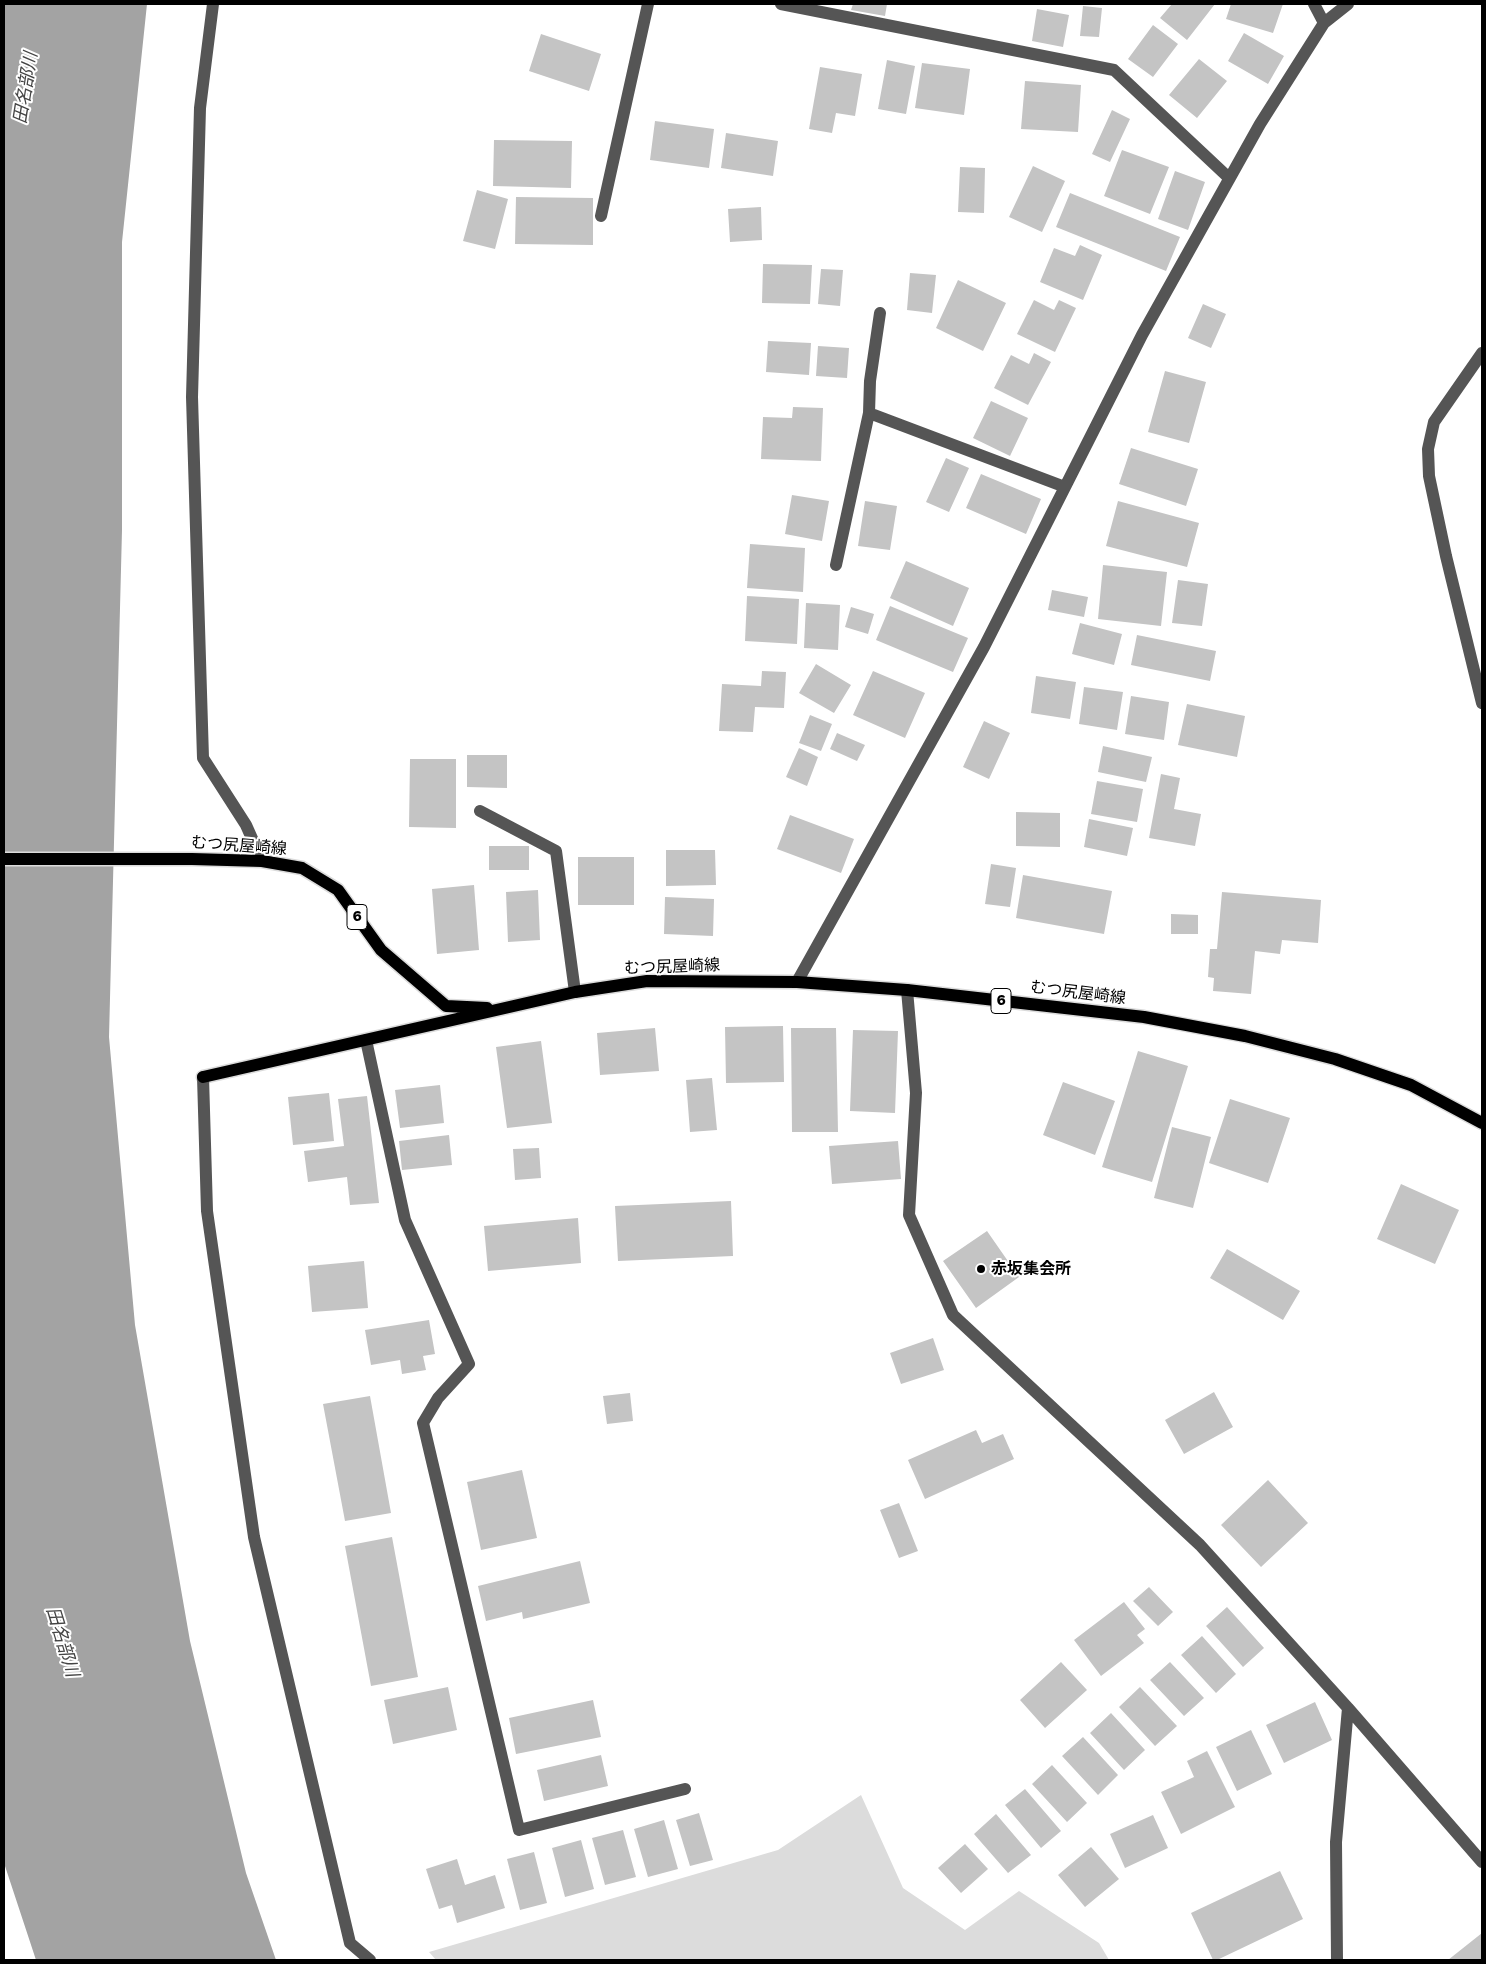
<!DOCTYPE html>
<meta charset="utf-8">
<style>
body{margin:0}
#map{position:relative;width:1486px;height:1964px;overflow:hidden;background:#fff;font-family:"Work Sans",sans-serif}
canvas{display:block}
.frame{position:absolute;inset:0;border:5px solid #000;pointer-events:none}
</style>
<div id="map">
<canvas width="1486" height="1964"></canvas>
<div class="frame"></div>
</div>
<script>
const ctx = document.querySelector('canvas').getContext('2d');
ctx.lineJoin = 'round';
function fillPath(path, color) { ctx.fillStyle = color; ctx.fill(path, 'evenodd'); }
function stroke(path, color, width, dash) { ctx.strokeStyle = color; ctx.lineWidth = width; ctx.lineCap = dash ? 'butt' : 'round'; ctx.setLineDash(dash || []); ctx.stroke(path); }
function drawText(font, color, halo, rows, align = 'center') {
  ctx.font = font + ' "Work Sans","Noto Sans JP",sans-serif'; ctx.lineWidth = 4; ctx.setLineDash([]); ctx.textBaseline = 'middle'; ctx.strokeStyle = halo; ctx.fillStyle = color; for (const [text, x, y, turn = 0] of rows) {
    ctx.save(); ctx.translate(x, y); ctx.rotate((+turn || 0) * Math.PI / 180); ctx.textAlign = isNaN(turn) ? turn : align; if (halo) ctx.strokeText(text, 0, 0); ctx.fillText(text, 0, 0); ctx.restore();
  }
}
fillPath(new Path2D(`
 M861 1795 903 1888 965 1930 1019 1891 1099 1943 1109 1960H436L429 1952 778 1850Z`), '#dcdcdc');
fillPath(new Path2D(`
 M4 4H147L122 242V530L109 1037 135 1325 190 1641 246 1873 276 1960H36L4 1863Z`), '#a3a3a3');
fillPath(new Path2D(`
 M853 4H887L885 16 851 10Z
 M1172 4H1215L1187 40 1160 18Z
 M1231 4H1283L1273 33 1226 19Z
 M1083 6 1102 8 1099 37 1080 36Z
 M1037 9 1069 15 1063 47 1032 41Z
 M1153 25 1178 44 1153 77 1128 59Z
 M1244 33 1284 56 1268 84 1228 61Z
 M541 34 601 54 589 91 529 71Z
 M1199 59 1227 81 1197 118 1169 95Z
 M887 60 915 66 906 114 878 109Z
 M922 63 970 69 964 115 915 108Z
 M820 67 862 74 855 116 836 113 832 133 809 129Z
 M1025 81 1081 85 1078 132 1021 129Z
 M1112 110 1130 119 1110 162 1092 154Z
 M655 121 714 129 709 168 650 160Z
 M726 133 778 141 773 176 721 168Z
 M494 140 572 141 571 188 493 186Z
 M1122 150 1169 167 1150 214 1104 196Z
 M1033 166 1065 181 1042 232 1009 217Z
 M960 167 985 168 984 213 958 212Z
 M1175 171 1205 182 1188 230 1158 219Z
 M477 190 508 199 495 249 463 241Z
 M1070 193 1180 237 1166 271 1056 227Z
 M516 197 593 198V245L515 244Z
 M761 207 762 240 730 242 728 209Z
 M1080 245 1102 255 1083 300 1040 282 1054 248 1075 256Z
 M763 264 812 265 810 304 762 303Z
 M821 269 843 270 840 306 818 304Z
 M910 273 936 275 932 313 907 310Z
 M958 280 1006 303 983 351 936 328Z
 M1034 300 1054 310 1059 300 1076 308 1055 352 1017 334Z
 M1203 304 1226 314 1211 348 1188 338Z
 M768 341 811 343 809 375 766 372Z
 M818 346 849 348 847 378 816 376Z
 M1034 353 1051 362 1028 405 994 388 1011 355 1029 364Z
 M1165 371 1206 382 1189 443 1148 432Z
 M991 401 1028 418 1010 456 973 438Z
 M793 407 823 408 821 461 761 459 763 417 792 418Z
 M1131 448 1198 469 1186 506 1119 484Z
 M946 458 969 468 949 512 926 502Z
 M981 474 1041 499 1026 534 966 508Z
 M792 495 829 501 822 541 785 534Z
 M865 501 897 506 890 550 858 546Z
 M1118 501 1199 523 1187 567 1106 546Z
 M750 544 805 548 803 592 747 588Z
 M906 561 969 588 953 626 890 598Z
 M1103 565 1167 572 1161 626 1098 619Z
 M1178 580 1208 584 1202 626 1172 623Z
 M1052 590 1088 597 1084 617 1048 610Z
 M747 596 799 599 797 644 745 641Z
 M806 603 840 605 838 650 804 648Z
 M890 606 968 638 953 672 876 640Z
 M851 607 874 614 868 634 845 627Z
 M1080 623 1122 634 1114 665 1072 654Z
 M1137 635 1216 651 1210 681 1131 665Z
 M816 664 851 685 834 713 799 693Z
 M762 671 786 672 784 708 755 707 753 732 719 731 722 684 761 686Z
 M873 671 925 693 905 738 853 715Z
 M1036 676 1076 682 1070 719 1031 713Z
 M1084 687 1123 692 1117 730 1079 724Z
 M1131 696 1169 702 1164 740 1125 734Z
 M1187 704 1245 716 1237 757 1178 745Z
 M810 715 832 724 821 751 799 743Z
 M984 721 1010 733 989 779 963 767Z
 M837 733 865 745 857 761 830 749Z
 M1103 746 1152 757 1146 782 1098 772Z
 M799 748 818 757 807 786 786 777Z
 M467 755H507V788L467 787Z
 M410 759H456V828L409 827Z
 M1161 774 1180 778 1174 809 1201 814 1195 846 1149 838Z
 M1097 781 1143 789 1137 822 1091 814Z
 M1016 812 1060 813V847L1016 846Z
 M790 815 854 839 841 873 777 849Z
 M1089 819 1133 828 1127 856 1084 847Z
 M489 846H529V870H489Z
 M666 850H715L716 885 666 886Z
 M578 857H634V905H578Z
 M991 864 1016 868 1010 907 985 904Z
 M1023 875 1112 891 1104 934 1016 918Z
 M474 885 479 950 437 954 432 889Z
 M538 890 540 940 508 942 506 892Z
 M1222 892 1321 900 1318 943 1282 940 1280 954 1255 951 1251 994 1213 991 1214 978 1208 977 1210 949H1217Z
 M665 897 714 899 713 936 664 934Z
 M1171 914 1198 915V934H1171Z
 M783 1026 784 1082 726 1083 725 1027Z
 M655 1028 659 1071 600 1075 597 1033Z
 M791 1028H836L838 1132H792Z
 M853 1030 898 1031 895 1113 850 1111Z
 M541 1041 552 1123 507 1128 496 1047Z
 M1138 1051 1188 1066 1152 1182 1102 1167Z
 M712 1078 717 1130 690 1132 686 1080Z
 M1063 1082 1115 1101 1095 1155 1043 1135Z
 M440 1085 444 1123 400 1128 395 1090Z
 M329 1093 334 1141 293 1145 288 1097Z
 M367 1096 379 1203 350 1205 347 1177 308 1182 304 1151 344 1146 338 1099Z
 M1230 1099 1290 1118 1268 1183 1209 1163Z
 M1172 1127 1211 1137 1193 1208 1154 1198Z
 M449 1135 452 1165 402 1170 399 1141Z
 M898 1141 901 1179 832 1184 829 1146Z
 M539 1148 541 1178 515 1180 513 1149Z
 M1401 1184 1459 1210 1435 1264 1377 1239Z
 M731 1201 733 1256 618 1261 615 1206Z
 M578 1218 581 1263 488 1271 484 1226Z
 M987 1231 1019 1277 976 1308 943 1261Z
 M1227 1249 1300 1291 1283 1320 1210 1278Z
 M364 1261 368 1308 312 1312 308 1266Z
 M429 1320 435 1354 423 1356 426 1370 402 1374 400 1360 371 1365 365 1330Z
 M933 1338 944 1370 901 1384 890 1353Z
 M1214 1392 1233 1427 1184 1454 1165 1420Z
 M630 1393 633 1421 607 1424 603 1396Z
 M370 1396 391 1513 345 1521 323 1404Z
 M976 1430 982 1443 1003 1434 1014 1459 925 1499 908 1460Z
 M522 1470 537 1538 481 1550 467 1482Z
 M1268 1480 1308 1523 1261 1567 1221 1525Z
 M899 1503 918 1551 899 1558 880 1510Z
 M392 1537 418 1677 371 1686 345 1546Z
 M580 1561 590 1603 523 1619 522 1612 486 1621 478 1586Z
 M1149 1587 1173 1612 1158 1626 1133 1601Z
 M1124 1602 1145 1629 1137 1635 1144 1643 1101 1676 1074 1640Z
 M1227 1607 1264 1648 1243 1667 1206 1626Z
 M1202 1636 1236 1674 1216 1693 1181 1655Z
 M1061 1662 1087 1690 1045 1728 1020 1700Z
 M1170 1662 1204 1698 1184 1716 1150 1680Z
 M448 1687 457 1730 393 1744 384 1700Z
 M1140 1687 1177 1726 1155 1746 1119 1707Z
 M593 1700 601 1737 516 1754 509 1718Z
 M1315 1702 1332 1740 1284 1763 1266 1725Z
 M1111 1713 1145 1750 1124 1770 1090 1733Z
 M1251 1730 1272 1774 1237 1791 1216 1747Z
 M1083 1737 1118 1775 1098 1795 1062 1756Z
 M1207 1751 1235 1807 1181 1834 1161 1792 1194 1777 1187 1761Z
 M601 1755 608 1786 544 1801 537 1770Z
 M1052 1765 1087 1803 1067 1822 1032 1784Z
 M1025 1789 1061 1831 1041 1848 1005 1805Z
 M699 1813 713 1860 690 1866 676 1820Z
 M996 1814 1031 1855 1008 1873 974 1834Z
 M1153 1815 1168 1848 1125 1868 1110 1834Z
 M664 1820 678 1869 648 1877 634 1829Z
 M623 1830 636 1877 605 1885 592 1838Z
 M581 1840 594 1889 565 1897 552 1848Z
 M965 1844 988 1869 961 1893 938 1868Z
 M1091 1847 1119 1879 1085 1907 1058 1875Z
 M534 1852 547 1903 520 1910 507 1859Z
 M457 1859 465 1885 495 1875 505 1908 457 1923 452 1905 439 1909 426 1869Z
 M1280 1871 1303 1919 1217 1960H1213L1191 1913Z
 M1482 1933V1960H1448Z`), '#c4c4c4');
const major = new Path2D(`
 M4 859H192L262 861 302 868 338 890 381 950 446 1006 487 1008
 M203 1077 575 992 647 981 797 982 907 990 1144 1017 1245 1036 1335 1059 1411 1085 1482 1123`);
stroke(major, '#dbdbdb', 15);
stroke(new Path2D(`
 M213 4 200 108 192 397 203 758 246 825 262 861
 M781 4 1114 70 1229 178
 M1314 4 1324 23
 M601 216 648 4
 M880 313 870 381 869 413 1065 487
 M1482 353 1434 422 1428 449 1429 476 1446 556 1482 703
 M836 565 869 413
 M480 811 556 851 575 992
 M797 982 984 647 1142 335 1260 124 1324 23 1348 4
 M907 990 916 1093 909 1215 953 1315 1200 1545 1348 1708 1336 1842 1337 1960
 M366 1040 405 1220 469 1364 438 1398 423 1423 519 1830 685 1789
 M203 1077 207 1211 254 1537 350 1943 370 1960
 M1348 1708 1482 1862`), '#555', 12);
stroke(major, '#000', 12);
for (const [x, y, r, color] of [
 [981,1269,5,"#000"]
]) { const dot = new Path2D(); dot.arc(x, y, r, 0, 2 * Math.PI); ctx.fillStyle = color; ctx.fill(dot); stroke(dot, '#fff', 2); }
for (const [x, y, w] of [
 [357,917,20],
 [1001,1001,20]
]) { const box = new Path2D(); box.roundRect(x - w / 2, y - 12.5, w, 25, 4); ctx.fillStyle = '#fff'; ctx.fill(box); stroke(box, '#000', 1); }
drawText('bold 15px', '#000', null, [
 ["6",357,917],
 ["6",1001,1001]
]);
drawText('16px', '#000', '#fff', [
 ["むつ尻屋崎線",239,846,4],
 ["むつ尻屋崎線",672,967,-2],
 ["むつ尻屋崎線",1078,993,7]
]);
drawText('bold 16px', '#000', '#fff', [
 ["赤坂集会所",991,1269]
], 'left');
drawText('italic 18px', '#444', '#fff', [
 ["田名部川",26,88,-81],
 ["田名部川",62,1642,73]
]);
</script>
